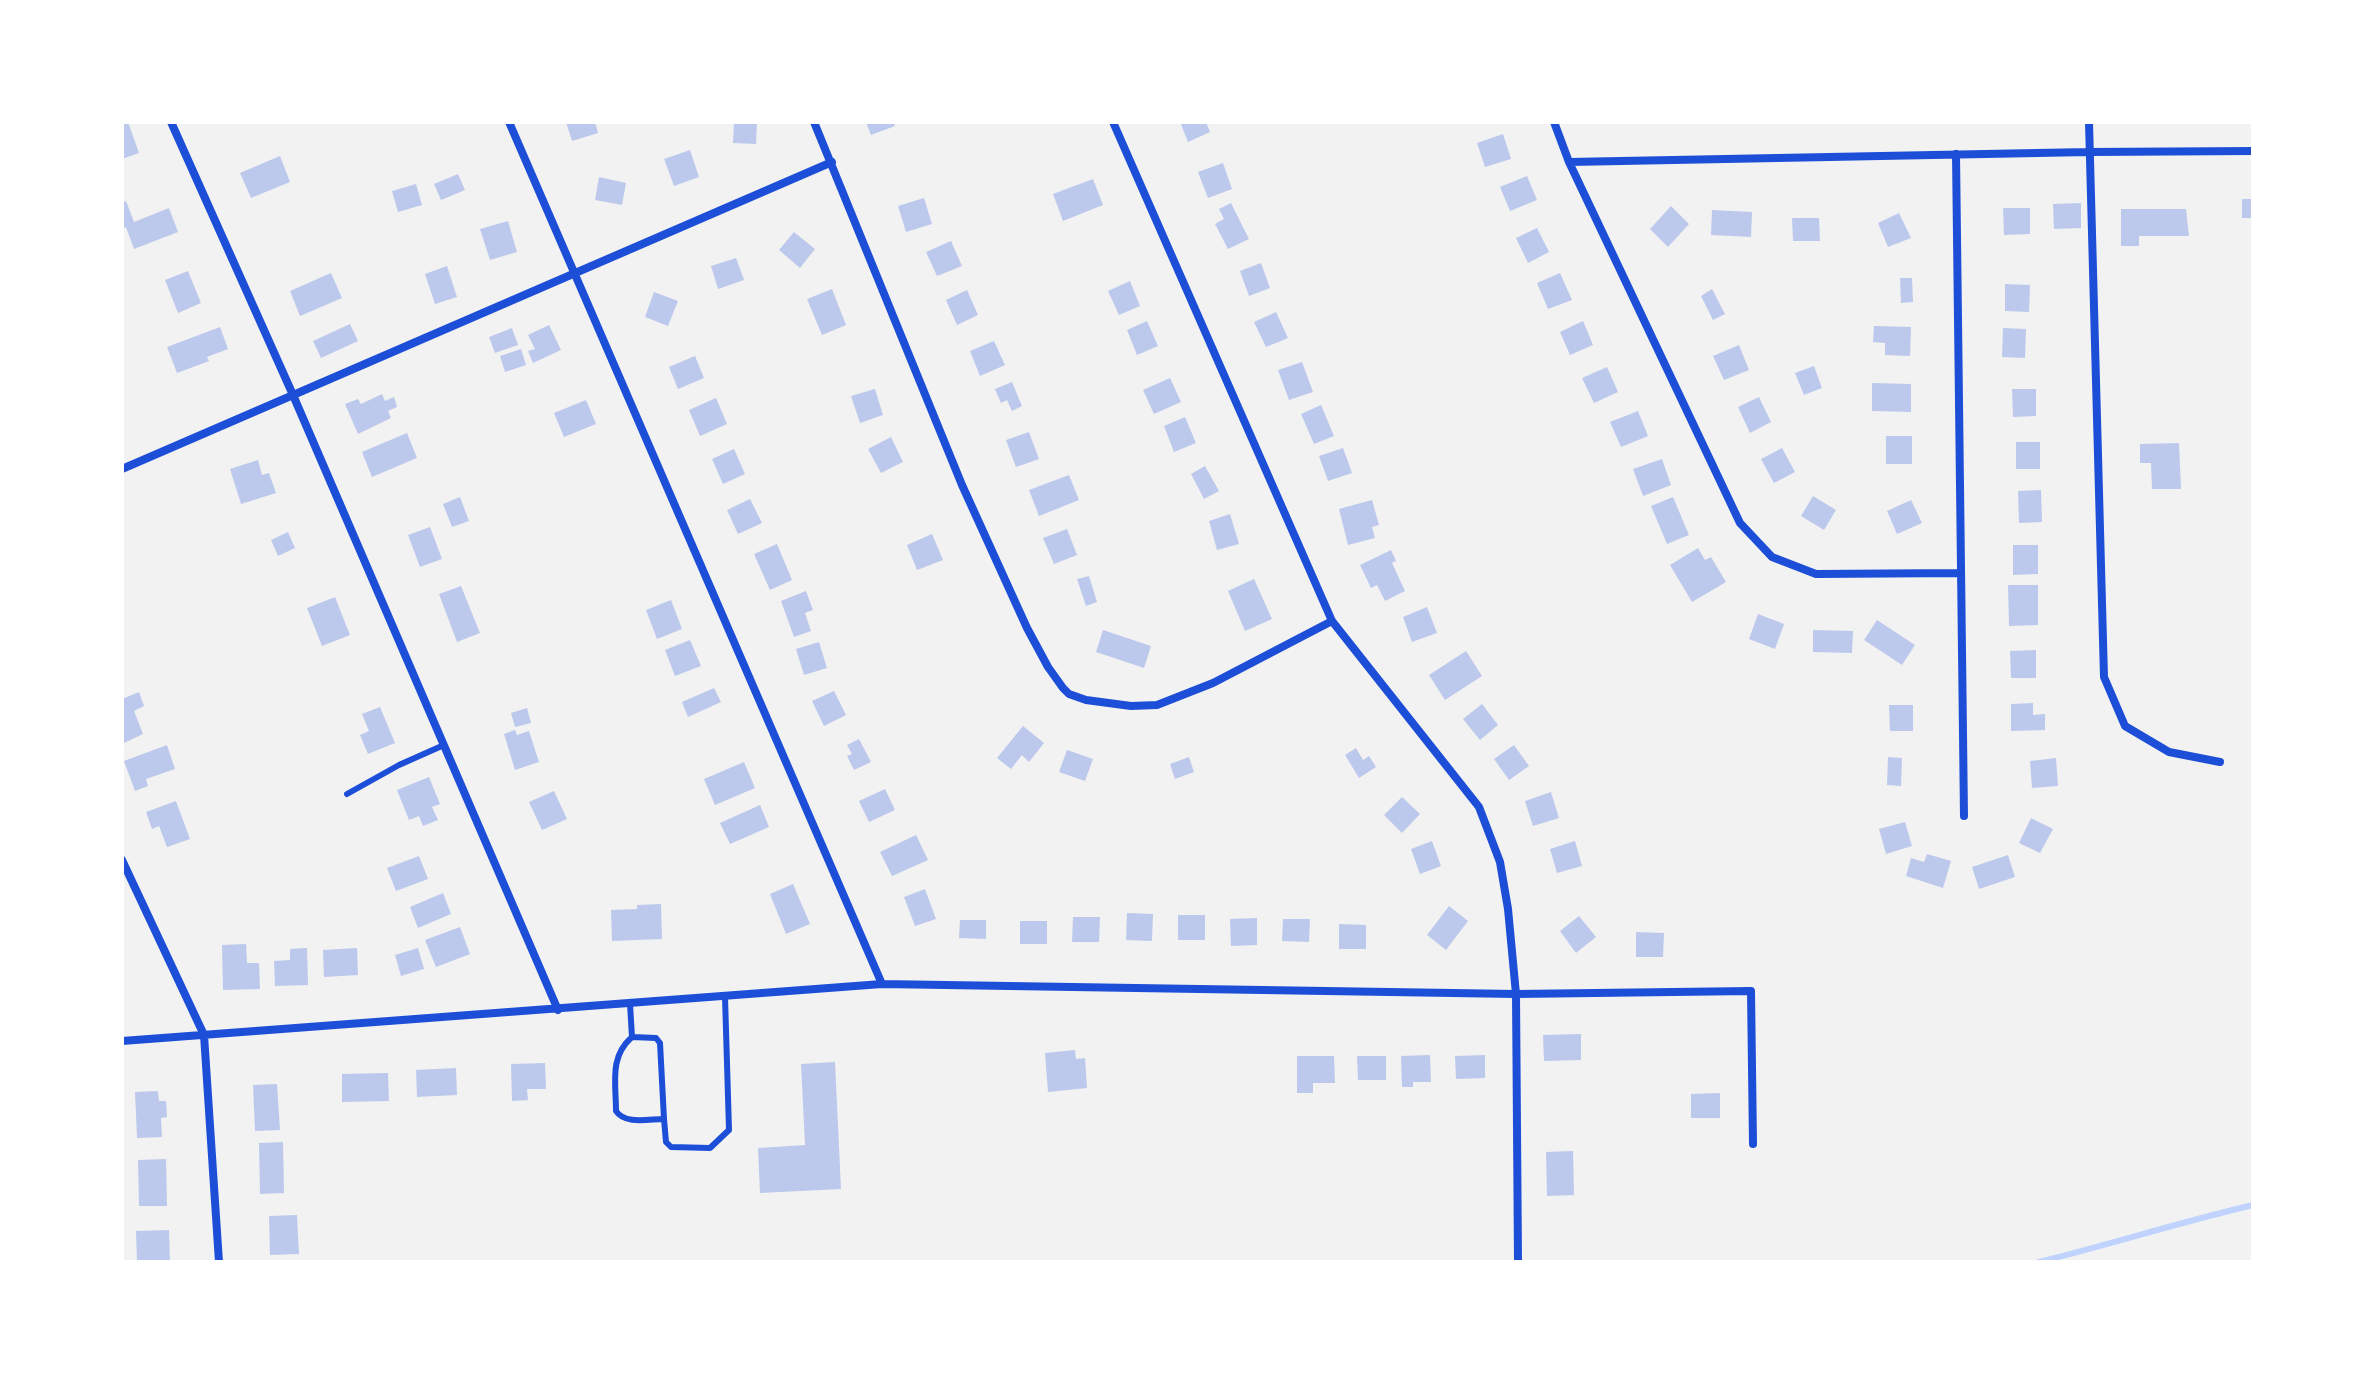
<!DOCTYPE html>
<style>
body{margin:0}
#map{position:relative;width:2375px;height:1384px;overflow:hidden;background:#f2f2f2;font-family:Poppins,sans-serif}
canvas{display:block}
.frame{position:absolute;inset:0;border:124px solid #fff;pointer-events:none}
</style>
<div id="map">
<canvas width="2375" height="1384"></canvas>
<div class="frame"></div>
</div>
<script>
const ctx = document.querySelector('canvas').getContext('2d');
ctx.lineJoin = 'round';
function stroke(path, color, width, dash) { ctx.strokeStyle = color; ctx.lineWidth = width; ctx.lineCap = dash ? 'butt' : 'round'; ctx.setLineDash(dash || []); ctx.stroke(path); }
function fillPath(path, color) { ctx.fillStyle = color; ctx.fill(path, 'evenodd'); }
stroke(new Path2D(`
 M2039 1262C2111 1244 2181 1222 2253 1205`), '#bfd3fe', 6);
fillPath(new Path2D(`
 M128 122 139 153 122 159V123Z
 M566 122H595L598 133 572 141Z
 M734 122H757L756 144 733 143Z
 M866 122H893L895 126 871 135Z
 M1180 122H1206L1210 132 1188 142Z
 M1503 134 1511 159 1485 167 1477 143Z
 M690 150 699 177 674 186 664 159Z
 M280 156 290 182 251 198 240 173Z
 M1223 163 1232 189 1208 198 1198 172Z
 M458 174 465 190 441 200 434 184Z
 M1527 176 1537 200 1510 211 1500 187Z
 M599 177 626 183 622 205 595 200Z
 M1093 179 1103 205 1063 221 1053 194Z
 M416 184 422 205 398 212 392 191Z
 M924 198 932 224 906 232 898 206Z
 M2242 199H2253V218H2242Z
 M126 201 134 222 169 208 178 232 134 249 126 227 122 229V203Z
 M1231 203 1249 239 1228 249 1215 224 1224 219 1219 209Z
 M2081 203V228L2054 229 2053 204Z
 M1671 206 1689 224 1668 247 1650 229Z
 M2003 208H2030V234L2004 235Z
 M2121 209H2186L2189 236H2139V246H2121Z
 M1712 210 1752 212 1751 237 1711 235Z
 M1899 213 1911 238 1888 247 1878 223Z
 M1792 218H1819L1820 241H1793Z
 M508 221 517 252 490 260 480 229Z
 M1537 228 1549 252 1528 263 1516 238Z
 M794 232 815 249 800 268 779 250Z
 M951 241 962 266 937 276 926 252Z
 M736 258 744 280 718 289 711 266Z
 M1261 263 1270 288 1249 296 1240 271Z
 M447 266 457 297 435 304 425 274Z
 M188 271 201 303 178 313 165 280Z
 M331 273 342 298 300 316 290 291Z
 M1560 273 1572 300 1548 309 1537 283Z
 M1900 278H1912L1913 302 1901 303Z
 M1130 281 1140 306 1119 315 1108 291Z
 M2005 284 2030 285 2029 312 2005 311Z
 M832 289 846 325 822 335 807 299Z
 M1712 289 1725 314 1713 320 1701 296Z
 M967 290 978 315 957 325 946 300Z
 M654 292 678 301 668 326 645 317Z
 M1276 312 1288 338 1266 347 1254 322Z
 M1147 321 1158 346 1137 355 1127 330Z
 M1583 321 1593 345 1570 355 1560 332Z
 M350 324 358 341 321 358 313 341Z
 M549 325 561 350 533 363 528 351 535 349 528 335Z
 M1874 326 1911 327 1910 356 1885 355V343L1873 342Z
 M220 327 228 349 207 357 209 361 177 373 167 347Z
 M512 328 518 345 495 353 489 337Z
 M2003 328 2026 329 2025 358 2002 357Z
 M994 341 1005 365 980 376 970 351Z
 M1739 345 1749 370 1724 380 1713 356Z
 M521 349 526 365 505 372 500 356Z
 M695 356 704 378 678 389 669 367Z
 M1302 362 1313 392 1289 400 1278 370Z
 M1814 366 1822 388 1804 395 1795 373Z
 M1607 367 1618 392 1594 403 1582 378Z
 M1170 378 1181 402 1154 414 1143 390Z
 M1012 382 1022 406 1012 411 1007 400 1001 403 995 389Z
 M1872 383 1911 384V412L1872 411Z
 M875 389 883 415 860 423 851 396Z
 M2012 389H2036V416L2013 417Z
 M382 394 385 401 394 397 397 407 388 411 391 418 358 434 345 404 358 399 361 404Z
 M1759 397 1771 422 1750 433 1738 407Z
 M716 398 727 424 700 436 689 410Z
 M586 400 596 424 564 437 554 413Z
 M1321 405 1334 436 1314 444 1301 414Z
 M1638 411 1648 436 1621 447 1610 422Z
 M1185 417 1196 443 1174 452 1164 426Z
 M1029 432 1039 459 1016 467 1006 440Z
 M407 433 417 458 372 477 362 452Z
 M1886 436H1912V464H1886Z
 M891 437 903 462 881 473 868 449Z
 M2016 442H2040V469H2016Z
 M2179 443 2181 489H2152L2151 463H2140V444Z
 M1343 448 1352 473 1328 481 1319 456Z
 M1782 448 1795 472 1774 483 1761 459Z
 M734 449 745 474 723 484 712 459Z
 M1662 459 1671 485 1643 496 1633 469Z
 M258 460 262 475 269 473 276 493 241 504 230 469Z
 M1205 466 1219 491 1204 499 1191 474Z
 M1069 475 1079 500 1039 516 1029 490Z
 M2041 490 2042 522 2019 523 2018 491Z
 M1813 496 1836 510 1824 530 1801 516Z
 M460 497 469 521 452 527 443 504Z
 M1673 497 1689 535 1667 544 1651 506Z
 M750 499 762 523 738 534 727 510Z
 M1372 500 1379 525 1372 527 1375 538 1348 545 1339 509Z
 M1911 500 1922 523 1897 534 1887 511Z
 M1230 514 1239 544 1217 550 1209 521Z
 M430 527 442 559 420 567 408 535Z
 M1067 529 1077 555 1054 564 1043 538Z
 M288 532 295 548 278 556 271 540Z
 M932 534 943 560 917 570 907 545Z
 M777 544 792 580 770 590 754 554Z
 M2013 545H2038V574L2013 575Z
 M1698 548 1705 560 1711 557 1726 582 1692 602 1670 565Z
 M1391 550 1396 561 1392 563 1405 591 1385 601 1377 585 1371 588 1360 565Z
 M1089 576 1097 602 1086 606 1077 579Z
 M1254 579 1272 619 1245 631 1228 591Z
 M2008 585H2038V625L2009 626Z
 M461 586 480 633 457 642 439 594Z
 M806 591 813 610 805 613 811 631 794 637 781 601Z
 M335 597 350 635 322 646 307 608Z
 M671 600 682 629 657 639 646 610Z
 M1427 607 1437 633 1412 642 1403 617Z
 M1758 614 1784 624 1775 649 1749 639Z
 M1877 620 1915 645 1902 665 1864 640Z
 M1103 630 1151 646 1144 668 1096 652Z
 M1813 630 1853 631 1852 653 1813 652Z
 M690 640 701 666 675 676 665 650Z
 M819 642 827 668 804 675 796 649Z
 M2036 650V678H2011L2010 651Z
 M1466 651 1482 676 1445 700 1429 675Z
 M714 688 721 702 688 717 682 702Z
 M834 691 846 715 824 726 812 701Z
 M139 692 144 706 134 711 143 734 122 744V699Z
 M2033 703V715L2045 714V730L2011 731V704Z
 M1482 704 1498 725 1480 740 1463 719Z
 M1889 705H1913V731H1890Z
 M380 707 395 743 368 754 360 735 369 731 362 714Z
 M527 708 531 723 515 727 511 713Z
 M1023 726 1044 743 1029 762 1022 755 1011 769 997 758Z
 M515 730 517 735 529 731 539 762 515 770 504 734Z
 M859 739 871 762 854 770 847 756 852 754 847 745Z
 M167 745 175 769 146 779 148 786 135 791 124 761Z
 M1514 745 1529 766 1509 780 1494 759Z
 M1356 748 1363 760 1369 756 1376 767 1359 778 1345 755Z
 M1067 750 1093 759 1085 781 1059 772Z
 M1189 757 1194 772 1175 779 1170 764Z
 M1888 757 1902 758 1901 786 1887 785Z
 M2056 758 2058 786 2032 788 2030 761Z
 M744 762 755 788 715 805 704 779Z
 M429 777 440 804 432 807 438 820 423 826 419 816 409 820 397 790Z
 M885 789 895 810 869 822 859 801Z
 M554 791 567 819 542 830 529 802Z
 M1551 792 1559 818 1533 826 1525 801Z
 M1402 797 1420 814 1402 833 1384 815Z
 M176 801 190 839 167 847 159 826 152 829 146 812Z
 M760 805 769 827 730 844 720 823Z
 M2031 818 2053 829 2040 853 2019 843Z
 M1905 822 1912 846 1886 854 1879 829Z
 M916 835 928 860 892 876 880 852Z
 M1432 841 1441 866 1420 874 1411 849Z
 M1575 841 1582 866 1557 873 1550 849Z
 M1927 854 1951 861 1943 888 1906 876 1911 858 1924 862Z
 M2008 855 2015 877 1979 889 1972 867Z
 M419 856 428 879 396 891 387 868Z
 M793 884 810 924 786 934 770 894Z
 M925 889 936 919 915 926 904 897Z
 M443 893 451 914 418 928 410 907Z
 M661 904 662 939 612 941 611 910 637 909V905Z
 M1449 906 1468 921 1446 950 1427 935Z
 M1127 913 1153 914 1152 941 1126 940Z
 M1178 915H1205V940H1178Z
 M1579 916 1596 937 1576 953 1560 931Z
 M1073 917H1100L1099 942H1072Z
 M1257 918V945L1231 946 1230 919Z
 M1283 919H1310L1309 942 1282 941Z
 M960 920H986V939L959 938Z
 M1020 921H1047V944H1020Z
 M1339 924 1366 925V949H1339Z
 M460 927 470 954 436 967 425 940Z
 M1636 932 1664 933 1663 957H1636Z
 M246 944 247 963H259L260 989 223 990 222 945Z
 M307 948 308 985 275 986 274 961 290 960V949Z
 M357 948 358 975 324 977 323 950Z
 M418 948 424 969 401 976 395 955Z
 M1581 1034V1060L1544 1061 1543 1035Z
 M1075 1050 1076 1059 1085 1058 1087 1088 1048 1092 1045 1053Z
 M1430 1055 1431 1082H1413V1087H1402L1401 1056Z
 M1485 1055V1078L1456 1079 1455 1056Z
 M1297 1056H1334L1335 1083H1313V1093H1297Z
 M1357 1056H1386V1080H1358Z
 M835 1062 841 1189 760 1193 758 1148 805 1145 801 1064Z
 M545 1063 546 1089H527L528 1100 512 1101 511 1064Z
 M456 1068 457 1095 417 1097 416 1070Z
 M388 1073 389 1101 342 1102V1074Z
 M277 1084 280 1130 255 1131 253 1085Z
 M158 1091 159 1101H166L167 1117 161 1118 162 1137 137 1138 135 1092Z
 M1720 1093V1118H1691V1094Z
 M283 1142 284 1193 260 1194 259 1143Z
 M1573 1151 1574 1195 1547 1196 1546 1152Z
 M166 1159 167 1206H139L138 1160Z
 M297 1215 299 1254 270 1255 269 1216Z
 M169 1230 170 1262H137L136 1231Z`), '#bdc9ec');
stroke(new Path2D(`
 M347 794 399 765 444 745
 M630 1004 632 1037C609 1057 616 1083 616 1111 625 1125 649 1119 664 1119L666 1142 671 1147 710 1148 729 1130 725 997
 M632 1037 656 1038 660 1043 664 1119`), '#1d4ed8', 6);
stroke(new Path2D(`
 M171 122 293 395 558 1010
 M509 122 882 984
 M814 122 962 485 1027 628 1048 667 1063 688 1069 694 1086 700 1131 706 1157 705 1213 683 1332 621
 M1113 122 1332 621 1479 807 1500 862 1508 909 1516 994 1518 1262
 M1554 122 1569 162 1740 523 1772 557 1816 574 1960 573
 M2089 122 2104 677 2125 726 2169 752 2220 762
 M1956 154 1964 816
 M1569 162 2089 152 2253 151
 M122 469 832 162
 M122 860 204 1035 219 1262
 M122 1041 882 984 1516 994 1751 991 1753 1144`), '#1d4ed8', 8);
</script>
